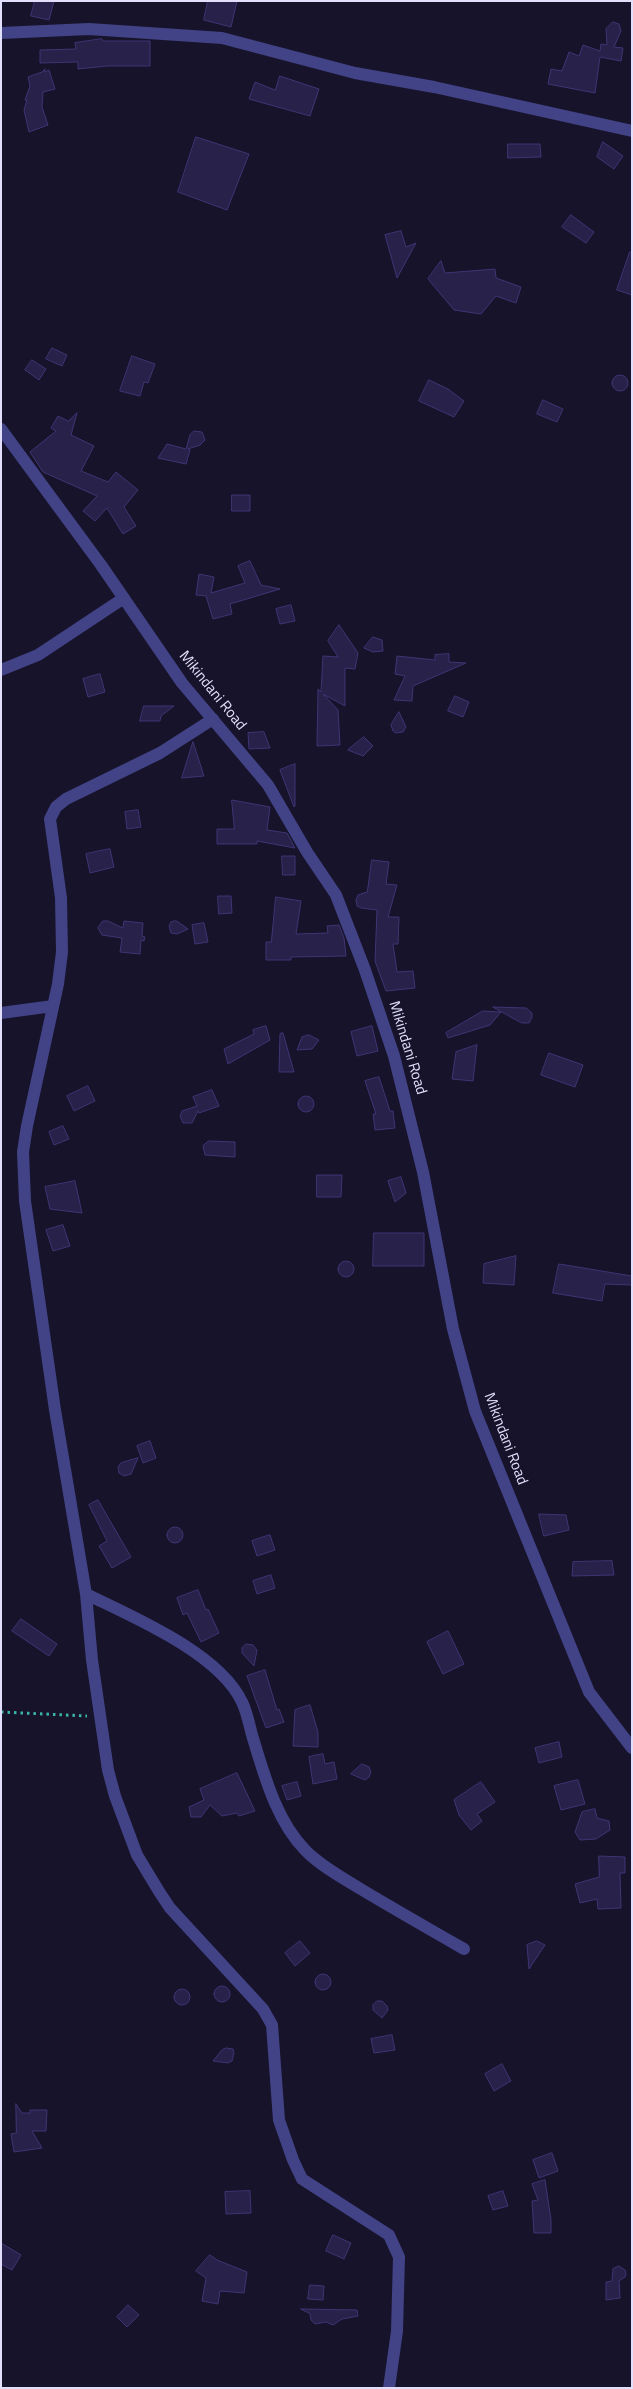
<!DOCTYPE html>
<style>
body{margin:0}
#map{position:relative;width:633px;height:2389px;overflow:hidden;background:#17132b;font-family:"Titillium Web",sans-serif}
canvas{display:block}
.frame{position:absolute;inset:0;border:2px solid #e2dffd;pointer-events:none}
</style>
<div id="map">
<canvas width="633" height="2389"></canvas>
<div class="frame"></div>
</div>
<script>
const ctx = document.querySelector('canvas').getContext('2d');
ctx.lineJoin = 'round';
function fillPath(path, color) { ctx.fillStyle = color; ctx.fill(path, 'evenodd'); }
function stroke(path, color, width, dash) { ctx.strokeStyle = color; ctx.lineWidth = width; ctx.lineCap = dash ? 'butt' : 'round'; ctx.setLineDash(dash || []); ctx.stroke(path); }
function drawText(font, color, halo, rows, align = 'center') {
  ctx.font = font + ' "Titillium Web",sans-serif'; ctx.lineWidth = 5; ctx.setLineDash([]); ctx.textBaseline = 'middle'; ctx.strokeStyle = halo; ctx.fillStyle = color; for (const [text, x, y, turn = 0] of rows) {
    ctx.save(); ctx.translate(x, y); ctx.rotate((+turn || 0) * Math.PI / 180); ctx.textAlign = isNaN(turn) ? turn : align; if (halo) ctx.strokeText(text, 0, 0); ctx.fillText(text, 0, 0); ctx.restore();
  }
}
const building = new Path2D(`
 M35 1H54L49 20 31 16Z
 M208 1H237L231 27 204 20Z
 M613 22 619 24 621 31 614 47 623 48 621 61 600 57 595 93 548 84 551 69 562 71 569 52 579 56 583 45 600 51 601 44 607 45 606 29Z
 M102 39 103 41H150V66H107L78 69V62L40 63V50L76 49 75 43Z
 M45 69 44 72 49 70 55 89 43 92 42 107 48 125 29 132 24 110 27 100H25L30 86 28 77 42 72Z
 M280 76 319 89 310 116 249 99 255 82 275 90Z
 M196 137 249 154 227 210 178 192Z
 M603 142 623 156 614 169 597 157Z
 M508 144H540L541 157 508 158Z
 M571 215 594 232 586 243 562 227Z
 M401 231 406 247 416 243 397 278 385 235Z
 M630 252 632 253V295L617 290Z
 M441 261 445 273 495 269 496 278 521 287 516 303 496 296 481 314 454 310 428 279Z
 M52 348 67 355 62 366 46 359Z
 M132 356 155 364 148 383 144 382 140 396 120 391Z
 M32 360 46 369 39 380 25 370Z
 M612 383a8 8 0 1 1 16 0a8 8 0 1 1-16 0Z
 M429 380 448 389 464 401 454 417 419 401Z
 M543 400 563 409 557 422 537 414Z
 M77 413 71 435 94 446 81 471 108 482 116 472 138 490 124 507 136 526 123 534 107 508 95 521 83 511 97 496 43 472 30 452 56 431 51 428 58 416 68 421Z
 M194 431 202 432 205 440 200 445 188 449 190 450 186 464 158 458 167 444 186 449 190 435Z
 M232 495H250V511H232Z
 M250 561 261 585 280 589 230 604 232 614 213 619 206 596 196 595 199 574 214 577 211 593 245 583 238 566Z
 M291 605 295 621 280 624 276 609Z
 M339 625 358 653 355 669 345 668V706L323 694 338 710 340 745 317 746 318 689 321 692 323 656 338 657 328 641Z
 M373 637 382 640 383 651 373 652 364 648Z
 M449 654V662L466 663 413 686 412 701 394 700 405 676 395 674 397 656 435 660V655Z
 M100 674 105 692 88 697 83 679Z
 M455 696 469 702 463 717 448 711Z
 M144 706H174L161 716 160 721H140Z
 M399 712 406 727 403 732 396 733 393 731 391 725Z
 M264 732 270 748 249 749 248 733Z
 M364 737 373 746 363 756 348 750Z
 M193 742 204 776 182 778Z
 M295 764V806L294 807 280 770Z
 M232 800 270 807 267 830 287 833 295 848 257 841V844H217V829H234Z
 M138 810 141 827 127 829 125 812Z
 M110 849 114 867 90 873 86 854Z
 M282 856H295V875H283Z
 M372 860 389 862 386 884 397 885 388 917H399L398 944H393L397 972 413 971 415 988 386 991 375 961 377 910 361 908 357 906 356 900 358 895 367 892Z
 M218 896H231L232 913 219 914Z
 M276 897 301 901 296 934 328 933 327 926 339 925 344 938 346 956 291 957V960H266V942H271Z
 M103 921H108L123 928 124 921 143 923 142 936 145 937 144 941 141 940 140 954 120 952 122 938 102 935 98 928Z
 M176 921 178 922 188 929 177 934 171 933 169 926 171 922Z
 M204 923 208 942 195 944 192 925Z
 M493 1007 526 1008 532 1013V1017L529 1023H522Z
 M483 1011 501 1012 490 1025 448 1038 446 1033Z
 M266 1026 270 1040 228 1064 224 1049 254 1034 253 1030Z
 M372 1026 378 1051 357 1056 351 1032Z
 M283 1033 294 1072H279L280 1034Z
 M309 1035 319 1040 312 1049 297 1050 302 1037Z
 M477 1045 473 1081 452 1079 456 1052Z
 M549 1053 583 1065 575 1087 541 1075Z
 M379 1077 390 1111H393L395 1128 375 1130 373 1114H376L365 1081Z
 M88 1086 95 1101 74 1111 67 1096Z
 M212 1090 219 1106 199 1113 198 1111 192 1123H183L180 1116 182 1111 197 1106 193 1097Z
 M298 1104a8 8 0 1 1 16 0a8 8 0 1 1-16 0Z
 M63 1126 69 1139 54 1145 49 1132Z
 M209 1141 235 1142V1157L205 1155 203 1146Z
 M317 1175H342L341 1197H317Z
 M401 1177 406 1193 395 1202 388 1181Z
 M75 1181 82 1213 50 1209 45 1187Z
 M63 1225 70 1246 53 1251 46 1230Z
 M374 1233H424V1266H373Z
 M516 1256 514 1285 483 1283 484 1264Z
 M338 1269a8 8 0 1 1 16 0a8 8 0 1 1-16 0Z
 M559 1264 632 1276V1285L605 1284 602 1301 553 1293Z
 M150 1441 156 1458 143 1463 137 1446Z
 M138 1458 131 1474 124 1476 119 1473 118 1467 121 1463Z
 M98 1500 131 1557 112 1568 99 1546 107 1541 89 1505Z
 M539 1514 566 1515 569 1530 544 1536Z
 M167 1535a8 8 0 1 1 16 0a8 8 0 1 1-16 0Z
 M270 1535 275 1550 257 1556 252 1541Z
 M612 1561 614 1575 572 1576 573 1562Z
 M271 1575 275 1588 257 1594 253 1581Z
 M198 1590 206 1610 208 1609 219 1633 201 1642 187 1613 183 1615 177 1598Z
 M21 1619 57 1644 49 1656 12 1631Z
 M448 1631 464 1664 443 1674 427 1642Z
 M246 1644 253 1645 257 1650 254 1666 242 1653V1648Z
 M265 1670 277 1710 279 1709 284 1722 266 1728 247 1676Z
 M310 1705 318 1732V1747L293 1746 295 1710Z
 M559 1742 562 1757 539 1763 535 1748Z
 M323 1754 325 1764 334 1762 337 1779 313 1784 309 1757Z
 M362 1764 369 1767 371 1772 369 1777 365 1780 351 1774Z
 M237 1773 255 1811 239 1816 237 1813 222 1816 210 1805 201 1817H191L189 1807 204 1800 200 1789Z
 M578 1780 585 1804 561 1810 554 1786Z
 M297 1782 301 1796 287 1800 282 1786Z
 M481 1782 495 1802 477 1814 482 1821 471 1830 459 1815 454 1800Z
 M595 1809 597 1818 609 1821 610 1830 596 1839 580 1840 575 1832 582 1812Z
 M599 1856 625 1857V1873H620L621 1908 598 1909 597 1899 580 1903 575 1884 599 1877Z
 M300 1941 310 1953 295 1966 285 1953Z
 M537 1941 545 1945 529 1969 527 1945Z
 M315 1982a8 8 0 1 1 16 0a8 8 0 1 1-16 0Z
 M214 1994a8 8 0 1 1 16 0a8 8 0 1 1-16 0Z
 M174 1997a8 8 0 1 1 16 0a8 8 0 1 1-16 0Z
 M377 2001H382L387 2006 388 2010 382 2018 373 2010V2005Z
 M392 2035 395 2050 374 2053 371 2039Z
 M226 2048 233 2049 234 2053 232 2061 228 2063 213 2061 222 2050Z
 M502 2064 511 2081 494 2091 485 2074Z
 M16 2104 22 2113H30V2110H47L46 2131H32L42 2148 14 2152 11 2134 16 2133Z
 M552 2153 558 2171 539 2178 533 2160Z
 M545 2180 551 2220V2233H534L532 2201 538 2200 532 2184Z
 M250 2191 251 2213 226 2214 225 2192Z
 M503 2191 508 2206 493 2210 488 2196Z
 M333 2235 351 2243 344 2259 326 2251Z
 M1 2243 21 2255 12 2270 1 2264Z
 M210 2255 217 2260 247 2272 244 2293 220 2291 218 2304 202 2301 206 2278 196 2271Z
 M619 2266 625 2270 626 2273 625 2277 619 2281 620 2298 606 2300V2282L612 2281 613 2269Z
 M310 2285 324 2286 323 2300 308 2299Z
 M128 2305 139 2315 127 2327 117 2317Z
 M301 2309 357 2310 358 2316 342 2319 333 2325 326 2322 315 2324 311 2320 310 2314Z`);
fillPath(building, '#28214a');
stroke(building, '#3f3574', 1);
stroke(new Path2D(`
 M1 1712 87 1716`), '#3bb5a9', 3, [2.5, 4]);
stroke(new Path2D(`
 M1 33 89 29 222 38 355 73 434 87 632 131
 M1 429 101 565 182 683 268 785 307 852 336 895 365 970 394 1056 423 1172 453 1329 475 1411 589 1692 632 1748
 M1 670 38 655 124 598
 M213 719 160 753 66 799 56 807 50 819 61 898 62 952 58 984 27 1126 23 1152 25 1201 55 1410 86 1594 92 1660 108 1770 115 1796 137 1855 160 1893 170 1908 263 2009 272 2025 279 2120 293 2160 302 2179 389 2235 399 2257 397 2331 389 2388
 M1 1013 53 1006
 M86 1594C133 1617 219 1653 242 1702 247 1712 249 1724 252 1735 264 1774 276 1821 306 1851 321 1866 341 1877 359 1888 394 1909 429 1929 464 1949`), '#424286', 12);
drawText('15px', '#e2dffd', '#17132b', [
 ["Mikindani Road",212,691,51],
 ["Mikindani Road",407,1048,73],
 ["Mikindani Road",505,1439,69]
]);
</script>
